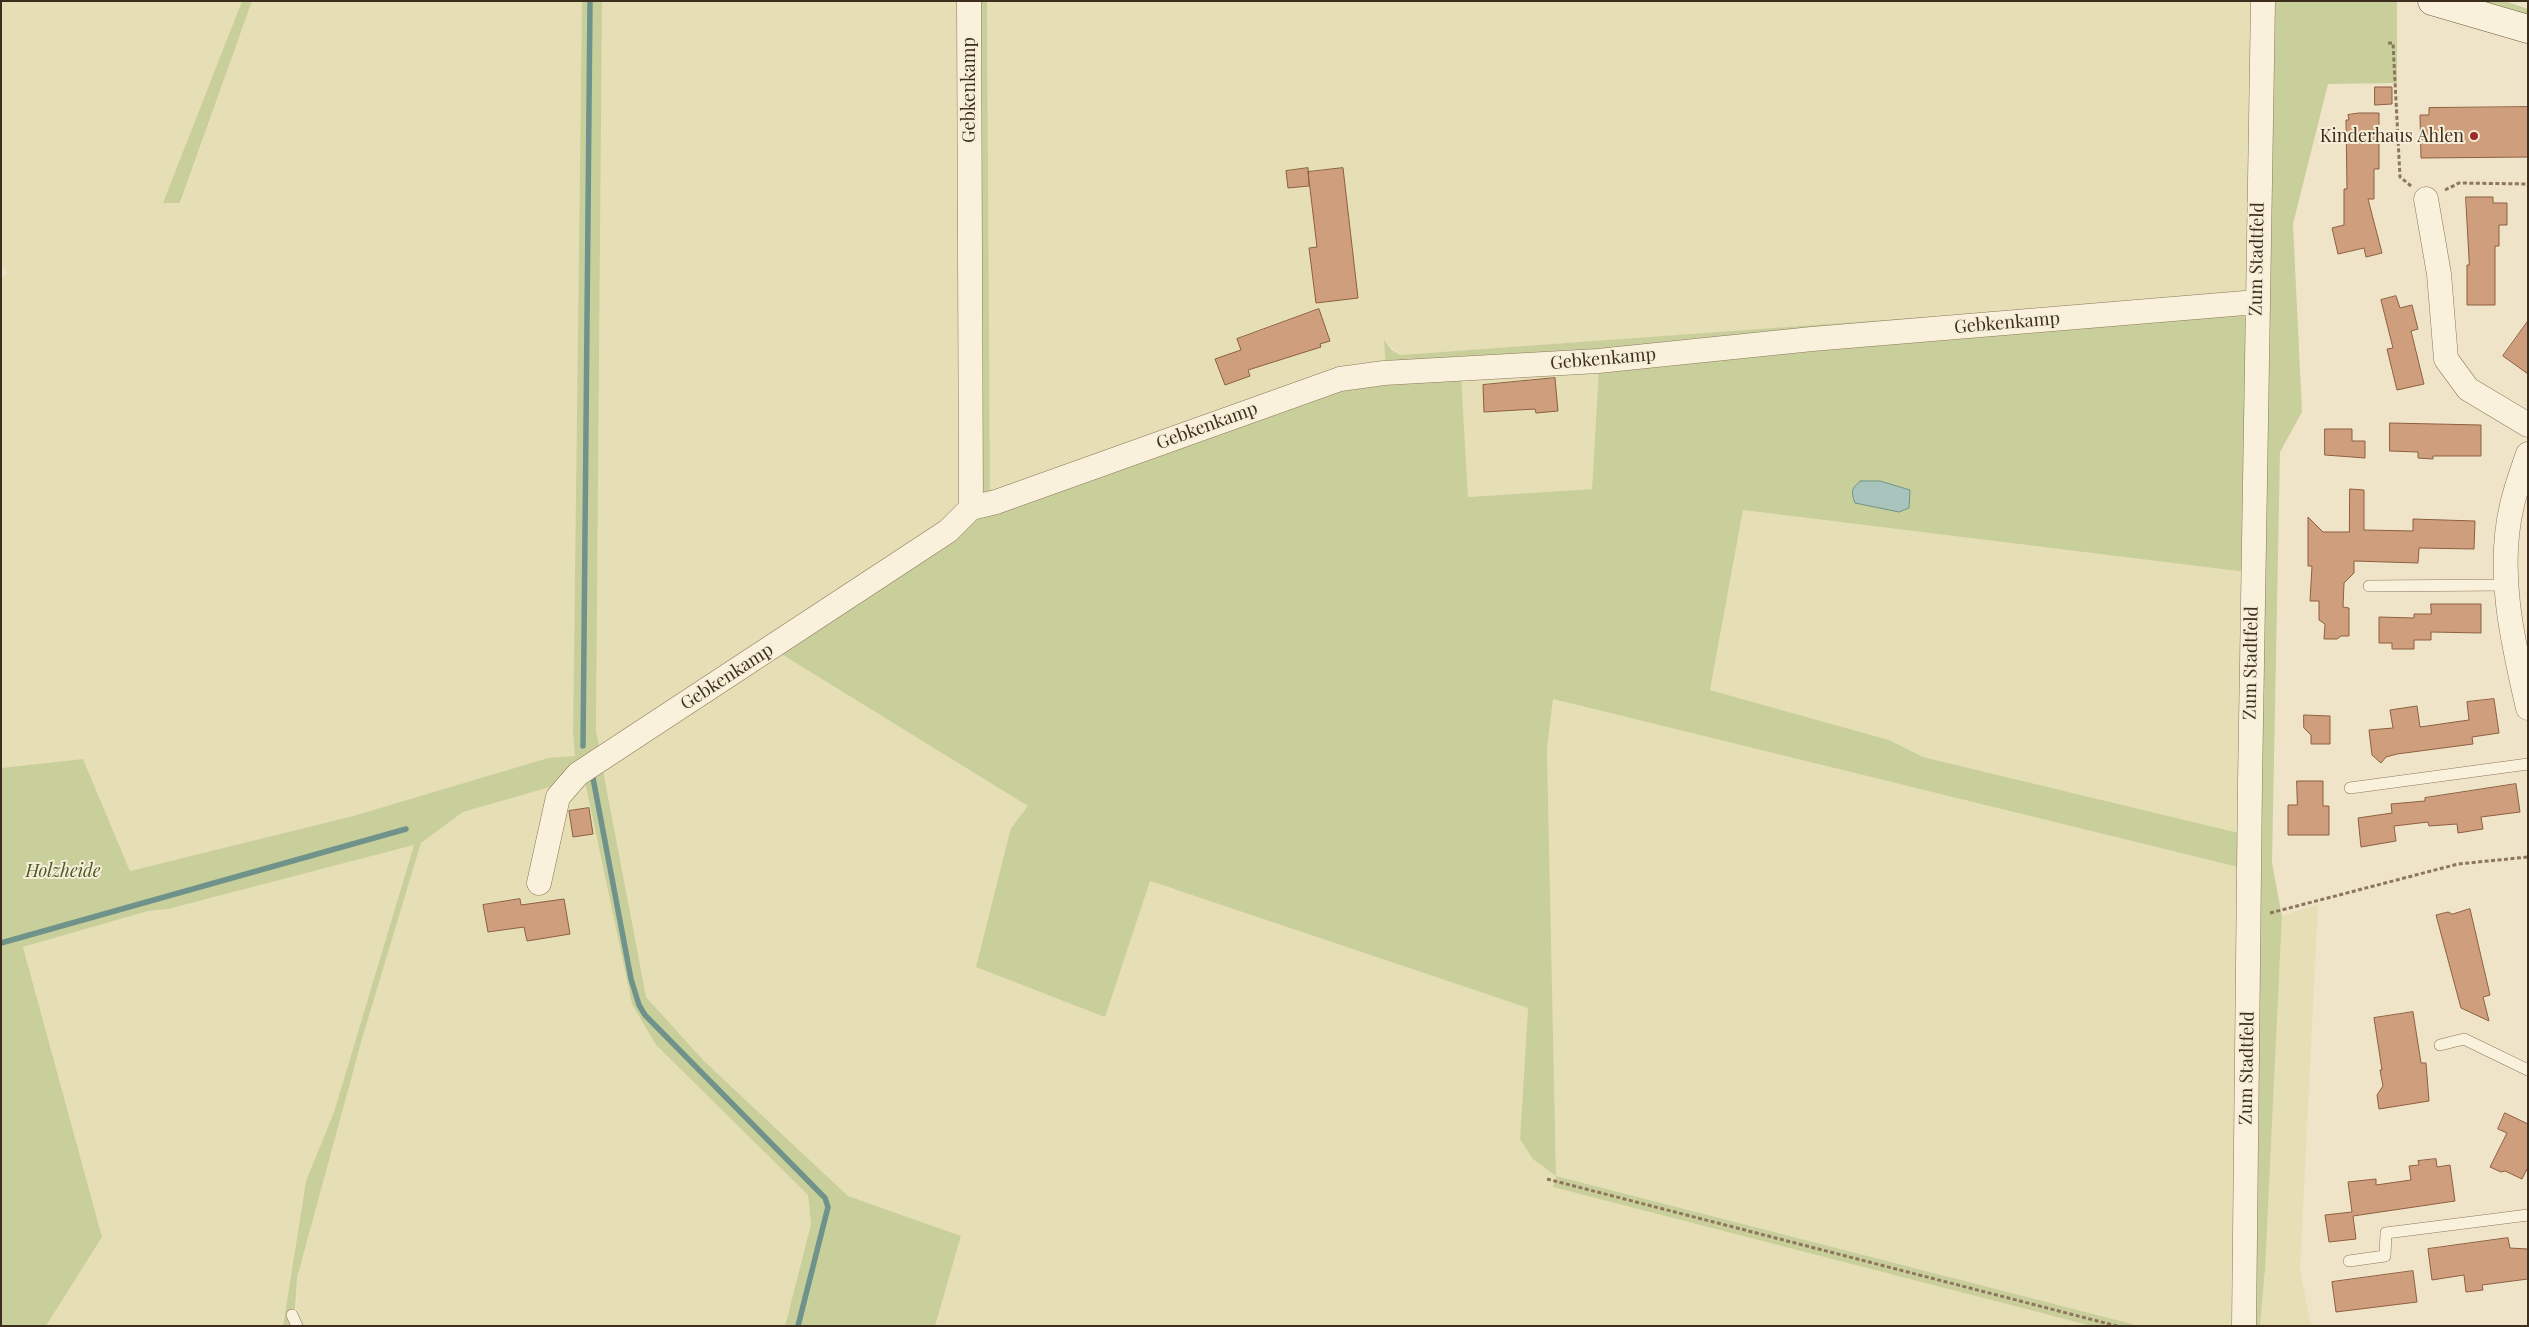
<!DOCTYPE html>
<style>
body{margin:0}
#map{position:relative;width:2529px;height:1327px;overflow:hidden;background:#f0e4c8;font-family:"Playfair Display",serif}
canvas{display:block}
.frame{position:absolute;inset:0;border:2px solid #3d2e20;pointer-events:none}
</style>
<div id="map">
<canvas width="2529" height="1327"></canvas>
<div class="frame"></div>
</div>
<script>
const ctx = document.querySelector('canvas').getContext('2d');
ctx.lineJoin = 'round';
function fillPath(path, color) { ctx.fillStyle = color; ctx.fill(path, 'evenodd'); }
function stroke(path, color, width, dash) { ctx.strokeStyle = color; ctx.lineWidth = width; ctx.lineCap = dash ? 'butt' : 'round'; ctx.setLineDash(dash || []); ctx.stroke(path); }
function drawText(font, color, halo, rows, align = 'center') {
  ctx.font = font + ' "Playfair Display",serif'; ctx.lineWidth = 4; ctx.setLineDash([]); ctx.textBaseline = 'middle'; ctx.strokeStyle = halo; ctx.fillStyle = color; for (const [text, x, y, turn = 0] of rows) {
    ctx.save(); ctx.translate(x, y); ctx.rotate((+turn || 0) * Math.PI / 180); ctx.textAlign = isNaN(turn) ? turn : align; if (halo) ctx.strokeText(text, 0, 0); ctx.fillText(text, 0, 0); ctx.restore();
  }
}
fillPath(new Path2D(`
 M1 1H242L164 203H181L252 1H582L573 733 576 756 548 758 353 816 130 871 83 759 1 768V278L8 273 1 266Z
 M602 1H965L963 493 955 510 943 525 600 752 596 730Z
 M987 1H2255L2247 287 2239 296 1400 355 1385 341 1386 368 990 492Z
 M1599 367 1592 489 1468 497 1461 374Z
 M1743 510 2246 572 2243 834 1923 757 1889 740 1710 690Z
 M783 655 1029 806 1011 828 1105 1017 1149 881 1528 1008 1520 1139 1556 1176 1547 750 1553 699 2242 868 2236 1326H2140L1556 1176 1554 1187 2092 1326H935L961 1236 848 1196 704 1061 646 997 642 981 602 765 763 662Z
 M584 777 632 1004 656 1045 808 1195 811 1224 785 1326H300L296 1314 297 1278 362 1039 421 843 463 812Z
 M414 845 334 1112 306 1181 283 1326H46L102 1237 23 947 148 911 168 909Z
 M2318 904 2300 1270 2311 1326H2260L2265 1270 2282 916Z`), '#e6deb5');
fillPath(new Path2D(`
 M242 1H252L180 203H163Z
 M582 1H602L596 730 600 752 564 783 463 812 421 843 362 1039 297 1278 294 1326H283L306 1181 334 1112 414 845 168 909 148 911 23 947 102 1237 46 1326H1V768L83 759 130 871 353 816 548 758 575 756 573 733Z
 M974 1H987L990 492 980 494Z
 M2270 1 2397 2V83L2328 84 2293 224 2302 412 2280 452 2272 863 2282 916 2265 1270 2260 1326H2248Z
 M2469 1H2505L2528 9V20Z
 M2009 311 2024 316 1386 368 1384 340 1392 350 1400 355Z
 M2243 315 2249 322 2246 572 1743 510 1710 690 1889 740 1923 757 2243 834 2242 868 1553 699 1547 749 1556 1176 2140 1326H2092L1553 1187 1556 1176 1533 1159 1520 1139 1528 1008 1150 881 1105 1017 976 967 1011 828 1028 806 783 655 763 662 977 515 1343 383 1461 374 1468 497 1592 489 1599 367Z
 M602 765 646 997 704 1061 848 1196 961 1236 935 1326H785L811 1224 808 1195 656 1045 632 1004 584 777Z`), '#c9cf9b');
const water = new Path2D(`
 M1861 481H1880L1910 490 1909 508 1899 512 1855 503C1851 492 1851 488 1861 481Z`);
fillPath(water, '#a9c4bc');
stroke(water, '#6f938a', 1);
stroke(new Path2D(`
 M583 746 590 1
 M593 778 631 979 639 1005 645 1015 825 1198 828 1207 798 1326
 M1 943 406 829`), '#6f938a', 5.5);
const building = new Path2D(`
 M2375 87H2392V104L2375 105Z
 M2528 107V157L2421 158 2420 115H2429V108Z
 M2359 113H2379V169H2374V199H2368L2382 253 2366 257 2364 248 2338 254 2332 228 2344 225V189H2347L2346 120H2349L2348 115Z
 M1308 168 1309 186 1288 188 1286 171Z
 M1343 168 1358 298 1316 303 1309 248 1317 247 1308 172Z
 M2466 197H2493V203H2507V225H2499V246H2495V305H2467V265H2469Z
 M2396 296 2400 308 2412 305 2418 329 2411 331 2424 384 2397 390 2387 349 2393 348 2381 300Z
 M1319 309 1330 341 1320 344 1321 347 1248 370 1250 376 1225 385 1215 359 1241 350 1237 339Z
 M2528 321V374L2503 356Z
 M1555 378 1558 411 1536 413 1535 409 1484 412 1483 385Z
 M2390 423 2481 425V456H2433V459L2418 458V452L2390 451Z
 M2325 429H2352V441H2365V458L2325 455Z
 M2350 489 2364 490V530L2413 531V519L2475 521 2474 549 2419 548 2418 563 2354 561V573L2344 583 2343 607 2349 608V636H2341L2337 639H2324L2325 624 2319 620V601H2310L2312 566H2308V517L2323 532H2349Z
 M2431 604H2481V633L2431 632V640H2414V649H2392V643H2379V617L2414 618V614H2431Z
 M2494 699 2499 733 2472 737 2473 744 2397 754 2386 757 2381 763 2372 755 2369 730 2393 728 2390 710 2417 706 2420 727 2469 720 2467 702Z
 M2304 715 2330 716V744H2311V735L2304 728Z
 M2297 781H2323V806H2329V835H2288V805H2297Z
 M2516 784 2520 812 2481 817 2483 829 2458 833 2457 824 2429 826 2428 822 2394 826 2396 841 2361 847 2358 818 2392 813 2391 804 2425 801V798Z
 M589 808 593 834 573 837 569 811Z
 M520 899 521 905 564 899 570 934 527 941 524 927 488 932 483 905Z
 M2470 909 2490 995 2483 997 2489 1021 2461 1008 2436 915 2448 912 2452 914Z
 M2413 1012 2421 1063H2426L2429 1101 2379 1109 2377 1095 2383 1086 2380 1070H2382L2374 1018Z
 M2505 1113 2528 1124V1167L2522 1179 2505 1171 2501 1172 2490 1167 2507 1133 2498 1129Z
 M2436 1159 2437 1167 2450 1165 2455 1201 2353 1216 2356 1239 2329 1242 2325 1215 2352 1212 2348 1182 2376 1179V1185L2411 1180 2409 1166 2419 1165 2418 1161Z
 M2508 1238 2510 1248 2528 1249V1279L2482 1285 2483 1290 2466 1292 2464 1275 2432 1280 2428 1249Z
 M2413 1271 2417 1302 2336 1312 2332 1282Z`);
fillPath(building, '#cf9f7d');
stroke(building, '#8d5f41', 1);
const service = new Path2D(`
 M2369 586 2506 585
 M2350 788 2528 764
 M2440 1045 2464 1039 2528 1070
 M2349 1261 2385 1256 2386 1233 2528 1215
 M292 1315 297 1326`);
const minor = new Path2D(`
 M969 1 971 508 996 502 1340 379 1384 373 1598 361 1812 339 2257 302
 M2426 199 2439 274 2446 359 2468 389 2528 425
 M2528 454C2522 471 2516 488 2512 505 2496 572 2513 643 2528 708
 M539 883 558 797 578 774 948 531 971 508
 M2244 1326 2250 783 2263 1`);
const secondary = new Path2D(`
 M2432 1 2528 29`);
stroke(service, '#8d765c', 12);
stroke(minor, '#8d765c', 25);
stroke(secondary, '#6f573f', 29);
stroke(new Path2D(`
 M2388 43H2393L2400 177 2411 186
 M2445 190 2459 183 2528 184
 M2270 913 2458 864 2528 857
 M1547 1179 2117 1326`), '#8d765c', 3, [4, 2.5]);
stroke(service, '#faf1dc', 11);
stroke(minor, '#faf1dc', 24);
stroke(secondary, '#faf1dc', 28);
for (const [x, y, r, color] of [
 [2474,136,5,"#9e2a2b"]
]) { const dot = new Path2D(); dot.arc(x, y, r, 0, 2 * Math.PI); ctx.fillStyle = color; ctx.fill(dot); stroke(dot, '#f7eed8', 2); }
drawText('18px', '#3d2e20', '#f7eed8', [
 ["Gebkenkamp",969,90,-90],
 ["Zum Stadtfeld",2257,259,-89],
 ["Gebkenkamp",2007,323,-5],
 ["Gebkenkamp",1603,359,-5],
 ["Gebkenkamp",1207,426,-20],
 ["Zum Stadtfeld",2251,663,-89],
 ["Gebkenkamp",727,677,-33],
 ["Zum Stadtfeld",2247,1068,-89]
]);
drawText('18px', '#3d2e20', '#f7eed8', [
 ["Kinderhaus Ahlen",2464,136]
], 'right');
drawText('italic 18px', '#4d5a26', '#f7eed8', [
 ["Holzheide",63,871]
]);
</script>
